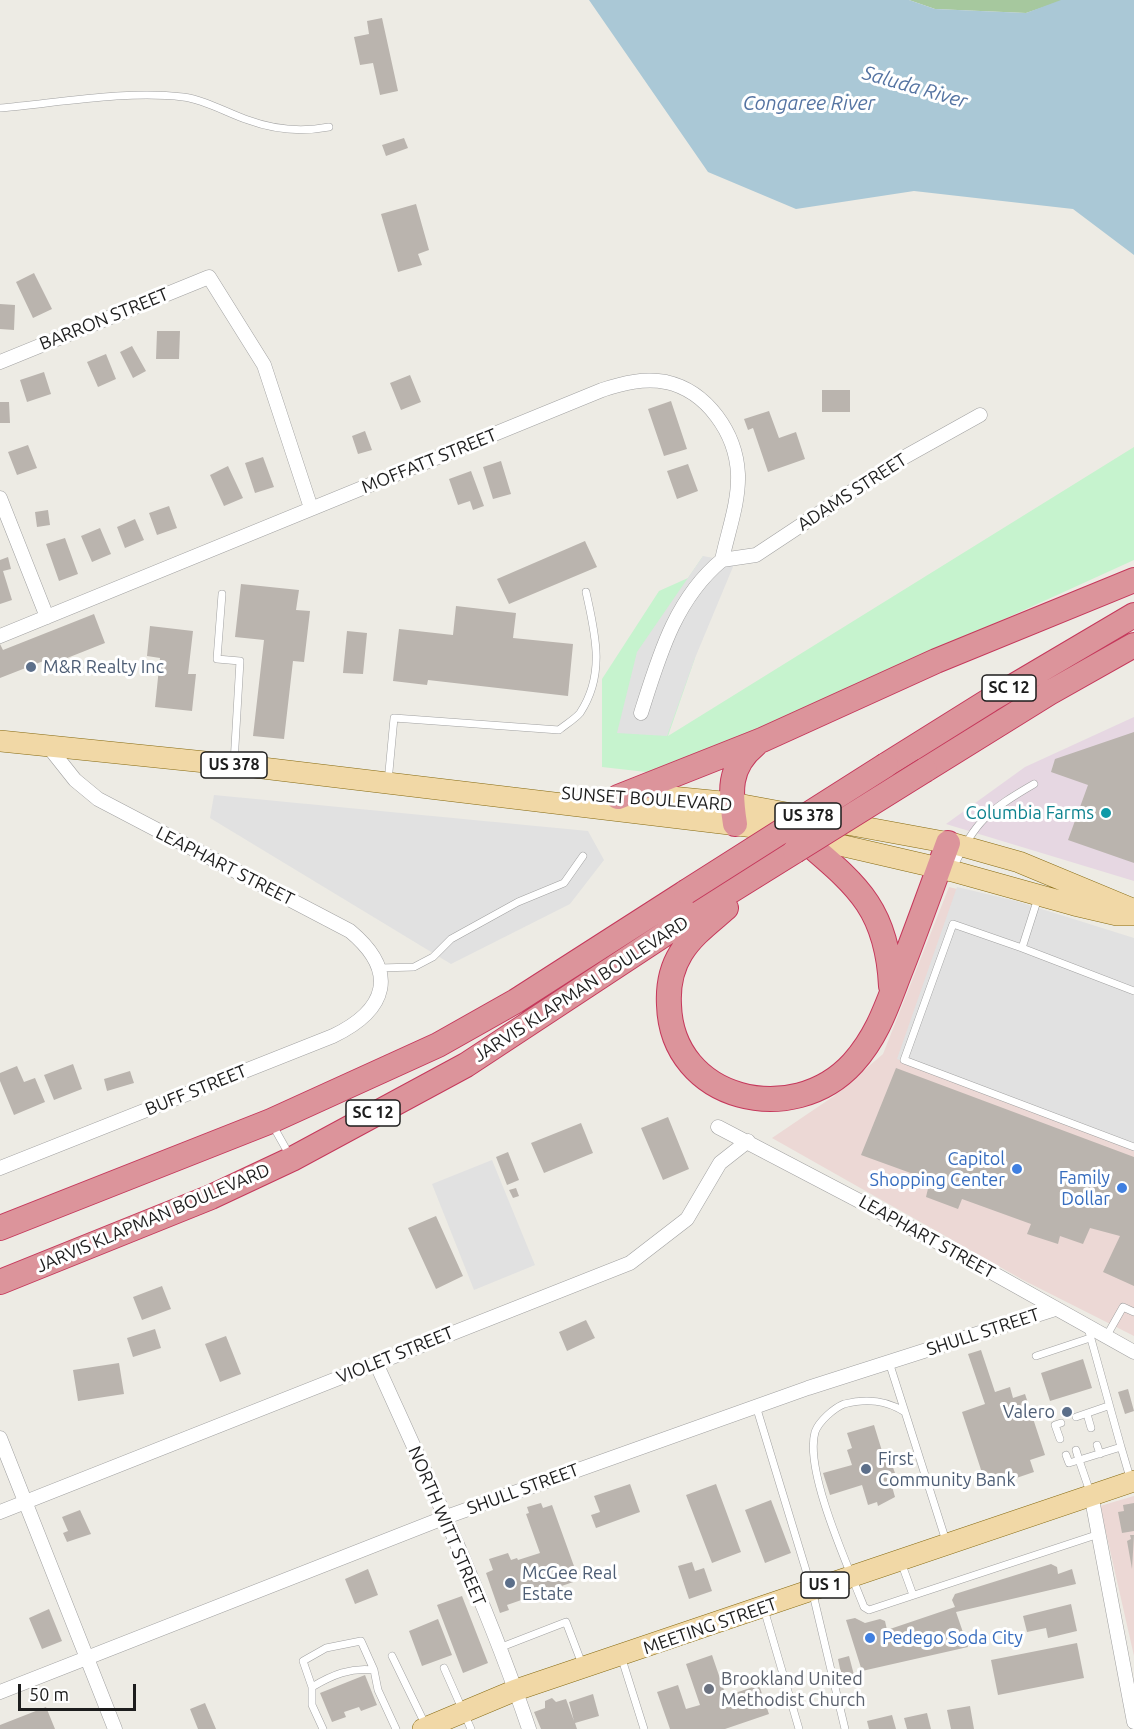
<!DOCTYPE html>
<style>
body{margin:0}
#map{position:relative;width:1134px;height:1729px;overflow:hidden;background:#edebe4;font-family:Ubuntu,sans-serif}
canvas{display:block}
.scale{position:absolute;left:18px;top:1684px;width:118px;height:27px;box-sizing:border-box;border:3px solid #1d1d1d;border-top:0;padding-left:8px;font-size:18px;line-height:21px;white-space:nowrap;color:#1d1d1d;-webkit-text-stroke:4px #fff;paint-order:stroke}
</style>
<div id="map">
<canvas width="1134" height="1729"></canvas>
<div class="scale">50 m</div>
</div>
<script>
const ctx = document.querySelector('canvas').getContext('2d');
ctx.lineJoin = 'round';
function fillPath(path, color) { ctx.fillStyle = color; ctx.fill(path, 'evenodd'); }
function stroke(path, color, width, dash) { ctx.strokeStyle = color; ctx.lineWidth = width; ctx.lineCap = dash ? 'butt' : 'round'; ctx.setLineDash(dash || []); ctx.stroke(path); }
function drawText(font, color, halo, rows, align = 'center') {
  ctx.font = font + ' Ubuntu,sans-serif'; ctx.lineWidth = 6; ctx.setLineDash([]); ctx.textBaseline = 'middle'; ctx.strokeStyle = halo; ctx.fillStyle = color; for (const [text, x, y, turn = 0] of rows) {
    ctx.save(); ctx.translate(x, y); ctx.rotate((+turn || 0) * Math.PI / 180); ctx.textAlign = isNaN(turn) ? turn : align; if (halo) ctx.strokeText(text, 0, 0); ctx.fillText(text, 0, 0); ctx.restore();
  }
}
fillPath(new Path2D(`
 M949 887 1012 903 1134 946V1336L1023 1280 772 1138 834 1096 883 1054Z
 M1134 1496V1656L1100 1506Z`), '#ecd8d5');
fillPath(new Path2D(`
 M1134 717V881L946 824 1025 767Z`), '#e6d7e2');
fillPath(new Path2D(`
 M909 0H1061L1062 1 1026 13 935 9Z`), '#a6c89e');
fillPath(new Path2D(`
 M1134 447V560L664 774 602 767V679L659 591 688 578 703 556 695 658 668 736Z`), '#c6f3ce');
fillPath(new Path2D(`
 M703 556 735 562 695 658 667 736 617 733 637 652Z
 M214 795 588 831 604 860 570 904 451 964 210 818Z
 M957 887 1016 901 1134 938V1147L897 1059Z
 M492 1160 535 1265 474 1290 432 1184Z`), '#e1e1e1');
fillPath(new Path2D(`
 M589 0H909L935 9 1026 13 1061 0H1134V255L1073 209 914 191 796 209 708 172Z`), '#aac8d6');
fillPath(new Path2D(`
 M382 18 398 91 380 95 373 63 360 65 354 37 369 34 367 21Z
 M404 138 408 148 386 156 382 145Z
 M416 204 429 250 418 254 422 265 398 272 381 214Z
 M34 273 52 309 33 318 16 282Z
 M0 304 15 305 14 330 0 329Z
 M157 331H180L179 359H156Z
 M132 346 146 371 133 378 120 352Z
 M106 354 116 379 98 387 87 362Z
 M44 372 51 394 27 402 20 380Z
 M410 375 421 402 401 410 390 383Z
 M822 390H850V412H822Z
 M671 401 687 449 664 456 648 409Z
 M0 402H9L10 423H0Z
 M769 411 779 438 796 432 805 459 768 472 753 428 748 430 744 419Z
 M365 431 372 450 358 454 352 436Z
 M28 445 37 468 17 475 8 452Z
 M263 457 274 487 255 493 245 463Z
 M501 461 511 494 493 499 483 467Z
 M688 464 698 491 677 499 667 471Z
 M228 466 243 498 224 506 210 475Z
 M471 471 484 506 473 510 470 501 458 505 449 479Z
 M169 506 177 528 157 535 149 513Z
 M48 510 50 525 37 527 35 512Z
 M135 519 144 540 125 548 117 527Z
 M100 528 111 554 92 562 81 536Z
 M65 538 78 574 59 581 46 544Z
 M585 541 597 567 509 604 497 579Z
 M8 557 11 569 3 571 12 600 0 604V560Z
 M241 584 299 590 296 610 310 611 304 662 293 661 284 739 253 736 264 640 235 637Z
 M456 606 516 613 513 638 573 644 568 696 428 680 427 685 393 681 399 629 453 635Z
 M94 614 105 643 47 666 46 660 0 678V644L3 650Z
 M150 626 193 631 188 674H196L192 711 155 707 160 658 147 656Z
 M347 631 367 633 363 674 343 673Z
 M1134 732V863L1068 840 1088 785 1051 772 1055 759Z
 M73 1064 82 1089 54 1100 44 1075Z
 M17 1066 24 1082 35 1078 45 1102 14 1115 0 1081V1073Z
 M896 1068 1134 1157V1286L1103 1272 1120 1236 1090 1228 1083 1244 1060 1236 1058 1244 1027 1234 1031 1224 962 1199 958 1209 926 1197 930 1180 861 1155Z
 M130 1071 134 1083 107 1091 104 1079Z
 M668 1117 689 1169 663 1180 641 1128Z
 M581 1123 593 1153 544 1173 531 1143Z
 M508 1152 519 1180 507 1185 496 1157Z
 M516 1188 519 1196 513 1198 509 1190Z
 M436 1216 463 1276 436 1289 408 1228Z
 M162 1286 171 1309 142 1320 133 1297Z
 M586 1320 595 1338 567 1351 559 1332Z
 M155 1329 161 1348 133 1357 127 1338Z
 M226 1336 241 1374 220 1382 205 1344Z
 M981 1350 995 1392 1010 1387 1013 1398 1025 1394 1045 1455 1030 1460 1034 1472 987 1488 962 1412 985 1404 968 1354Z
 M1083 1359 1092 1388 1050 1401 1041 1373Z
 M119 1363 124 1394 78 1401 73 1370Z
 M1128 1389 1134 1411 1125 1414 1118 1392Z
 M874 1425 886 1464 891 1462 895 1473 889 1476 895 1497 878 1506 877 1502 868 1505 862 1485 830 1495 823 1473 852 1465 847 1450 852 1448 847 1433Z
 M630 1484 640 1512 596 1528 591 1515 600 1512 594 1496Z
 M716 1484 741 1552 712 1563 686 1495Z
 M771 1500 791 1553 765 1563 745 1510Z
 M541 1503 543 1508 552 1505 579 1580 507 1605 509 1610 500 1613 486 1573 493 1570 489 1559 508 1553 511 1560 517 1558 518 1560 540 1553 526 1514 529 1513 527 1507Z
 M1134 1503V1531L1122 1533 1118 1512 1124 1511 1123 1505Z
 M80 1510 91 1534 67 1542 63 1533 68 1531 62 1517Z
 M1130 1535H1134L1132 1569 1127 1541 1131 1539Z
 M692 1562 695 1571 704 1568 712 1591 689 1599 678 1566Z
 M1051 1564 1057 1567 1058 1574 1072 1569 1076 1584 956 1612 968 1647 862 1671 846 1620 855 1618 865 1623 880 1619 885 1621 887 1630 955 1607 952 1600 955 1594Z
 M368 1569 378 1595 355 1604 345 1579Z
 M462 1596 488 1663 463 1673 437 1605Z
 M1071 1604 1077 1631 1048 1638 1046 1628 1027 1632 1023 1616Z
 M49 1609 62 1641 42 1649 29 1618Z
 M438 1619 452 1655 422 1666 409 1631Z
 M1077 1643 1084 1678 998 1695 991 1660Z
 M712 1655 726 1696 759 1685 769 1714 725 1729H670L657 1692 678 1685 686 1709 700 1705 686 1664Z
 M849 1656 854 1675 842 1678 838 1659Z
 M365 1675 377 1705 361 1711 359 1707 344 1712 346 1717 332 1722 320 1693Z
 M593 1694 599 1716 575 1723 577 1729H541L534 1712 545 1708V1701L552 1698 556 1702 566 1699 574 1721 569 1702Z
 M205 1703 216 1729H198L190 1709Z
 M970 1706 974 1729H951L947 1710Z
 M46 1707 55 1729H0V1725Z
 M927 1713 931 1729H907L904 1718Z
 M892 1715 896 1729H869L867 1721Z`), '#bab4ae');
const lane = new Path2D(`
 M0 108C57 103 127 90 183 97 206 100 227 113 248 120 275 130 302 132 329 127
 M222 594 217 659 240 661 234 763
 M388 782 394 718 559 730C565 725 575 719 580 713 606 674 595 633 586 592
 M953 868C975 821 989 810 1034 784
 M1038 898 1022 948 1134 991
 M1022 948 953 924 904 1060 1134 1147
 M380 968 414 967 433 957 451 939 518 902 564 883 583 856
 M272 1124 290 1156
 M1088 1328 1121 1447
 M1106 1337 1123 1307 1134 1312
 M1036 1356 1090 1338
 M889 1362 905 1412
 M756 1406 812 1590 845 1729
 M1087 1414 1091 1428
 M1076 1417 1108 1406
 M1060 1439 1055 1425 1061 1423
 M1097 1445 1100 1454
 M1066 1455 1069 1463 1079 1460 1076 1450
 M1090 1492 1079 1460 1121 1447 1131 1481
 M946 1541 905 1412C886 1400 867 1398 844 1404 834 1408 819 1421 815 1432 804 1471 849 1568 864 1607L869 1610 1099 1534
 M901 1562 913 1595
 M764 1609 799 1729
 M499 1648 566 1622 582 1664
 M392 1656 426 1726
 M621 1656 644 1729
 M444 1668 471 1729
 M312 1687 303 1661 326 1648 361 1641 374 1670
 M323 1729 312 1705V1687C332 1675 351 1667 374 1670L378 1690 396 1729`);
const street = new Path2D(`
 M0 362 209 277 264 365 311 508
 M0 498 47 617
 M722 560 756 555 901 459 980 415
 M0 636 602 390C623 383 644 378 666 382 707 391 736 433 738 474 739 503 728 531 722 560
 M641 713C659 656 675 599 722 560
 M718 1127 932 1239 1134 1352
 M0 1168 333 1036C387 1010 399 972 350 931L98 799 75 780 48 746
 M376 1363C430 1483 487 1604 529 1729
 M0 1438 115 1729
 M1091 1494 1134 1722
 M0 1512 630 1263 687 1219 720 1163 748 1141
 M0 1692 446 1517 808 1388 1055 1309`);
const primary = new Path2D(`
 M0 741 254 767 771 829 952 871 1074 905 1117 915H1134
 M622 797H671L732 803 955 844 1019 862 1130 908
 M423 1729 516 1690 1134 1481`);
const highway = new Path2D(`
 M886 765 990 700 1134 615
 M925 770 1049 693 1134 645
 M618 797 762 740 936 661 1134 580
 M735 824C730 792 728 767 755 745
 M798 835C855 884 887 906 891 986
 M726 908C710 922 692 935 681 953 671 969 668 987 669 1005 672 1101 793 1129 853 1063 879 1034 888 1002 902 967 918 926 933 884 948 843
 M0 1228 271 1121 438 1045 516 1001 686 892
 M0 1282 211 1197 292 1159 466 1065 721 897 795 851`);
stroke(lane, '#a1a1a1', 8);
stroke(street, '#a1a1a1', 15);
stroke(primary, '#866a11', 22);
stroke(highway, '#c5385b', 26);
stroke(lane, '#fff', 7);
stroke(street, '#fff', 14);
stroke(primary, '#f1d8a6', 21);
stroke(highway, '#dc949b', 24);
const highwayBridge = new Path2D(`
 M795 851 925 770
 M686 892 886 765`);
stroke(highwayBridge, '#c5385b', 26, []);
stroke(highwayBridge, '#dc949b', 24);
for (const [x, y, r, color] of [
 [31,667,6,"#5c6f8a"],
 [1106,813,6,"#0f9aa8"],
 [1017,1169,6,"#3f7fe0"],
 [1122,1188,6,"#3f7fe0"],
 [1067,1412,6,"#5c6f8a"],
 [866,1469,6,"#5c6f8a"],
 [510,1583,6,"#5c6f8a"],
 [870,1638,6,"#3f7fe0"],
 [709,1689,6,"#6b7280"]
]) { const dot = new Path2D(); dot.arc(x, y, r, 0, 2 * Math.PI); ctx.fillStyle = color; ctx.fill(dot); stroke(dot, '#fff', 2); }
for (const [x, y, w] of [
 [1009,688,54],
 [234,765,66],
 [808,816,66],
 [373,1113,54],
 [825,1585,48]
]) { const box = new Path2D(); box.roundRect(x - w / 2, y - 13, w, 26, 4.5); ctx.fillStyle = '#fff'; ctx.fill(box); stroke(box, '#1d1d1d', 1.5); }
drawText('bold 16px', '#1d1d1d', null, [
 ["SC 12",1009,688],
 ["US 378",234,765],
 ["US 378",808,816],
 ["SC 12",373,1113],
 ["US 1",825,1585]
]);
drawText('18px', '#1d1d1d', '#fff', [
 ["BARRON STREET",104,319,-22],
 ["MOFFATT STREET",429,461,-22],
 ["ADAMS STREET",852,492,-33],
 ["SUNSET BOULEVARD",647,799,4],
 ["LEAPHART STREET",225,866,27],
 ["JARVIS KLAPMAN BOULEVARD",581,989,-33],
 ["BUFF STREET",196,1090,-22],
 ["JARVIS KLAPMAN BOULEVARD",153,1218,-23],
 ["LEAPHART STREET",927,1237,29],
 ["SHULL STREET",983,1332,-18],
 ["VIOLET STREET",395,1355,-22],
 ["SHULL STREET",523,1489,-20],
 ["NORTH WITT STREET",447,1526,67],
 ["MEETING STREET",710,1626,-19]
]);
drawText('18px', '#4e5e75', '#fff', [
 ["M&R Realty Inc",43,667],
 ["Valero",1055,1412,"right"],
 ["First",878,1459],
 ["Community Bank",878,1480],
 ["McGee Real",522,1573],
 ["Estate",522,1594]
], 'left');
drawText('18px', '#0d838f', '#fff', [
 ["Columbia Farms",1094,813]
], 'right');
drawText('18px', '#366cbe', '#fff', [
 ["Capitol",1005,1159],
 ["Shopping Center",1005,1180],
 ["Family",1110,1178],
 ["Dollar",1110,1199],
 ["Pedego Soda City",882,1638,"left"]
], 'right');
drawText('18px', '#5b616d', '#fff', [
 ["Brookland United",721,1679],
 ["Methodist Church",721,1700]
], 'left');
drawText('italic 20px', '#5574a2', '#fff', [
 ["Saluda River",915,87,16],
 ["Congaree River",809,103]
]);
</script>
